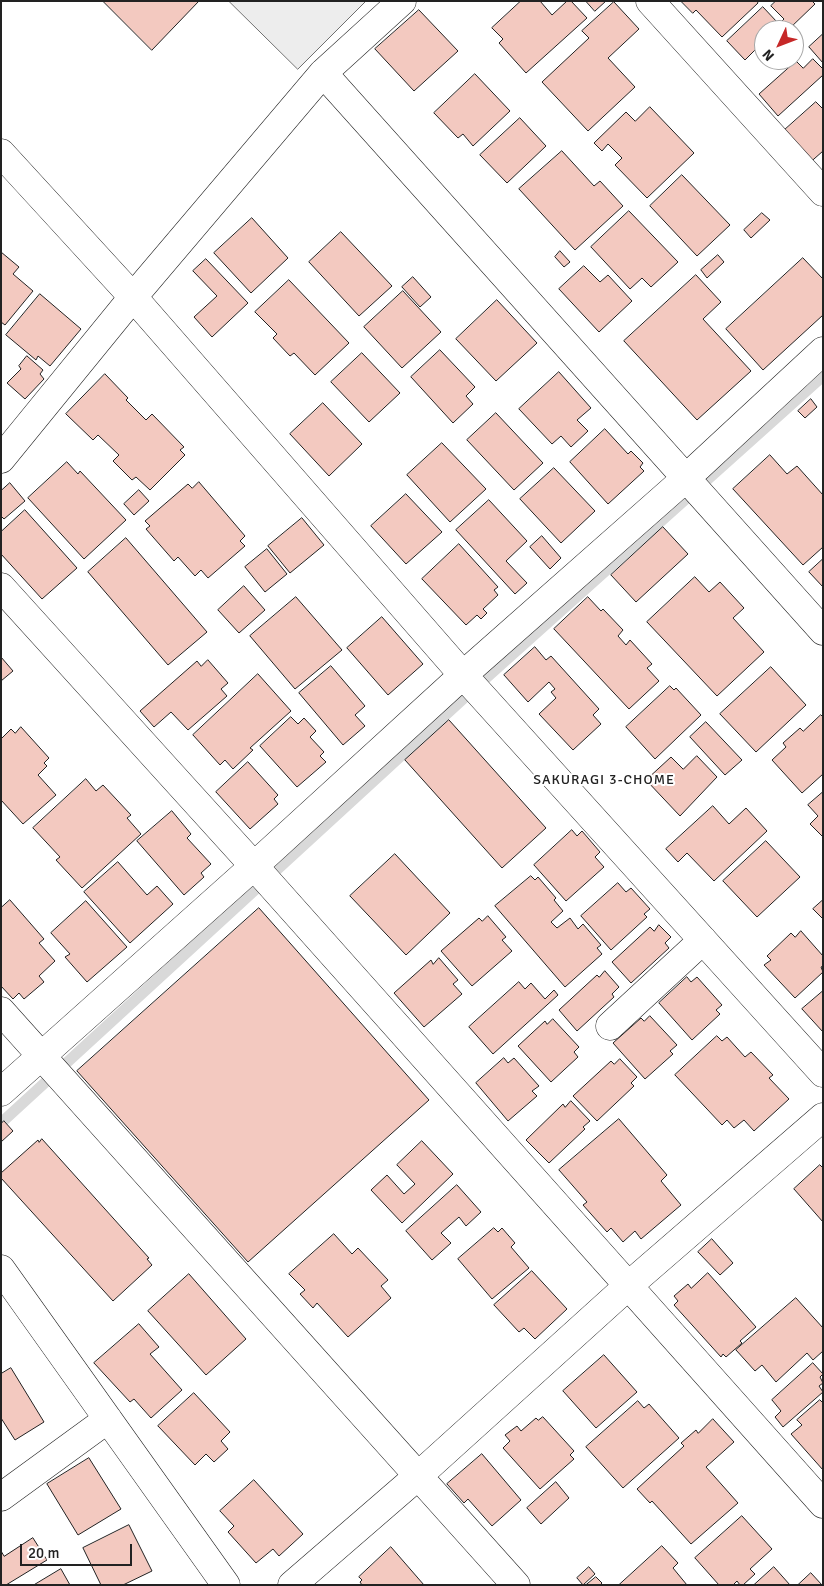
<!DOCTYPE html>
<style>
body{margin:0}
#map{position:relative;width:824px;height:1586px;overflow:hidden;background:#fff;font-family:Signika,sans-serif}
canvas{display:block}
.frame{position:absolute;inset:0;border:2px solid #222;pointer-events:none}
.north{position:absolute;left:754px;top:20px;width:50px;height:50px;box-sizing:border-box;background:#fff;border:1px solid #a7a7a7;border-radius:50%;rotate:227deg;font-size:14px;font-weight:700;line-height:20px;text-align:center;color:#222}
.north::after{content:'';display:block;margin:auto;width:18px;height:22px;background:#c62828;clip-path:polygon(50% 0,100% 100%,50% 72%,0 100%)}
.scale{position:absolute;left:20px;top:1544px;width:112px;height:22px;box-sizing:border-box;border:2px solid #222;border-top:0;padding-left:6px;font-size:15px;line-height:18px;white-space:nowrap;color:#222;-webkit-text-stroke:4px #fff;paint-order:stroke}
</style>
<div id="map">
<canvas width="824" height="1586"></canvas>
<div class="frame"></div>
<div class="north">N</div>
<div class="scale">20 m</div>
</div>
<script>
const ctx = document.querySelector('canvas').getContext('2d');
ctx.lineJoin = 'round';
function fillPath(path, color) { ctx.fillStyle = color; ctx.fill(path, 'evenodd'); }
function stroke(path, color, width, dash) { ctx.strokeStyle = color; ctx.lineWidth = width; ctx.lineCap = dash ? 'butt' : 'round'; ctx.setLineDash(dash || []); ctx.stroke(path); }
function drawText(font, color, halo, rows, align = 'center') {
  ctx.font = font + ' Signika,sans-serif'; ctx.lineWidth = 4; ctx.setLineDash([]); ctx.textBaseline = 'middle'; ctx.strokeStyle = halo; ctx.fillStyle = color; for (const [text, x, y, turn = 0] of rows) {
    ctx.save(); ctx.translate(x, y); ctx.rotate((+turn || 0) * Math.PI / 180); ctx.textAlign = isNaN(turn) ? turn : align; if (halo) ctx.strokeText(text, 0, 0); ctx.fillText(text, 0, 0); ctx.restore();
  }
}
const parking = new Path2D(`
 M229 1H366L298 69Z`);
fillPath(parking, '#ededed');
stroke(parking, '#6f6f6f', 1);
stroke(new Path2D(`
 M1 1123 475 688 823 376`), '#d9d9d9', 11);
const building = new Path2D(`
 M103 1H199L152 50Z
 M521 1H540L552 15 567 1H571L587 18 526 73 499 43 503 39 492 28Z
 M586 1H606L595 11Z
 M681 1H757L758 3 722 37 696 10 693 13Z
 M776 1H812L815 4 789 29 782 21 784 19 771 6Z
 M614 2 639 29 608 58 635 87 588 131 542 82 589 38 582 31Z
 M763 7 777 22 770 29 771 30H764V47L763 48 760 45 745 60 727 41Z
 M419 10 458 51 414 91 375 49Z
 M823 34V63L809 47Z
 M813 59 823 69V75L778 116 759 94 796 61 803 68Z
 M475 74 510 111 473 146 463 134 458 138 434 113Z
 M816 102 823 109V151L806 166 779 135Z
 M650 107 694 153 647 198 615 165 622 158 608 144 602 151 594 143 626 112 635 121Z
 M520 118 546 146 507 183 480 155Z
 M562 151 594 186 600 181 623 206 575 250 519 189Z
 M682 175 730 225 697 256 650 206Z
 M629 211 678 262 651 287 642 278 630 289 591 247Z
 M762 213 770 220 751 238 744 230Z
 M252 218 288 258 251 293 214 253Z
 M341 232 392 286 359 316 309 262Z
 M560 251 570 262 564 267 555 257Z
 M1 252 19 267 13 274 33 291 5 325 1 322Z
 M718 255 724 262 707 278 701 270Z
 M803 258 823 279V315L763 370 726 329Z
 M206 259 248 303 212 337 194 317 217 296 193 271Z
 M584 266 600 282 608 275 632 301 599 332 559 289Z
 M696 275 721 302 703 319 751 371 697 420 624 341Z
 M413 277 431 297 420 307 402 287Z
 M289 280 349 343 315 375 294 353 290 356 273 338 277 334 255 312Z
 M403 291 441 332 402 368 364 327Z
 M40 294 81 329 50 366 38 356 36 360 6 335Z
 M497 300 537 343 496 381 456 339Z
 M440 350 475 387 466 396 473 404 453 423 411 377Z
 M362 353 400 393 369 422 331 382Z
 M27 356 43 370 40 374 44 379 25 399 7 383 21 369 19 366Z
 M559 372 591 408 577 420 588 431 571 447 561 436 552 444 519 409Z
 M105 374 128 398 126 400 146 420 152 414 184 447 180 450 185 455 150 490 136 477 132 480 113 461 119 455 98 435 93 440 66 414Z
 M811 399 817 407 805 418 798 411Z
 M323 403 362 444 329 476 290 434Z
 M496 413 543 463 514 490 467 440Z
 M605 429 628 454 631 451 643 463 640 467 644 471 608 504 570 462Z
 M442 443 486 489 450 522 407 475Z
 M770 455 787 474 797 466 823 495V547L803 565 733 489Z
 M67 462 78 474 80 471 126 520 84 559 28 498Z
 M554 468 595 511 561 543 520 499Z
 M199 482 245 536 240 541 245 546 208 578 201 570 195 576 178 557 174 561 146 529 150 526 145 521 188 484 192 488Z
 M10 483 25 501 4 519 1 516V491Z
 M139 490 149 501 134 515 124 504Z
 M406 494 442 532 406 564 371 526Z
 M489 500 527 541 506 561 527 583 515 594 456 530Z
 M25 510 77 568 42 599 1 554V532Z
 M302 518 324 545 290 573 268 546Z
 M663 527 688 554 636 602 611 575Z
 M542 536 561 558 550 569 530 547Z
 M126 538 207 632 168 665 88 572Z
 M459 544 498 587 494 590 498 595 483 609 487 613 481 619 477 615 466 625 422 579Z
 M267 549 287 574 265 592 245 567Z
 M823 559V587L809 572Z
 M695 577 709 592 720 582 744 608 733 618 764 652 717 696 647 622Z
 M244 586 265 610 239 633 218 610Z
 M296 597 342 650 295 689 250 636Z
 M588 597 601 611 603 609 623 630 618 636 626 645 630 640 652 664 647 668 659 681 629 709 554 629Z
 M382 617 423 664 388 695 347 648Z
 M535 647 546 660 551 656 599 709 593 715 601 724 573 750 539 714 556 698 551 692 555 689 549 682 528 702 504 675Z
 M1 657 13 671 1 681Z
 M208 660 228 683 221 689 227 696 188 730 171 712 154 727 140 711 197 661 201 666Z
 M331 666 365 706 355 715 365 726 343 745 299 693Z
 M771 667 806 705 756 752 720 714Z
 M258 674 291 711 250 748 253 750 233 769 225 760 220 765 193 735Z
 M670 686 674 690 676 688 701 715 655 759 626 727Z
 M821 715 823 717V774L802 793 772 760 786 747 783 743 800 728 803 731Z
 M291 717 298 724 304 718 316 731 310 737 324 752 320 756 326 762 297 787 260 746Z
 M449 720 546 828 502 868 405 760Z
 M706 722 742 760 725 775 690 737Z
 M21 727 49 758 44 763 47 766 38 775 56 795 23 824 1 800V739L11 729 15 733Z
 M697 756 717 777 680 816 646 780 671 757 683 769Z
 M248 762 278 795 274 799 278 804 250 829 216 792Z
 M86 779 96 791 103 785 131 815 127 818 141 834 82 888 56 860 60 857 33 828Z
 M823 792V837L810 824 818 816 808 805Z
 M713 806 729 824 746 808 767 831 714 881 687 853 678 862 666 849Z
 M172 811 191 834 187 838 211 864 201 873 204 877 184 895 137 841Z
 M572 830 577 836 582 831 600 852 595 857 604 867 566 901 534 865Z
 M766 841 800 877 757 917 723 881Z
 M395 854 450 913 406 955 350 896Z
 M118 862 147 895 157 886 173 904 130 943 84 892Z
 M531 876 535 880 538 877 556 898 554 900 563 911 551 922 557 928 570 918 578 929 583 924 601 945 597 948 602 954 565 987 495 906Z
 M618 883 626 892 631 888 650 909 644 914 647 917 611 950 581 916Z
 M10 900 44 939 39 943 55 961 39 976 44 982 24 999 19 993 13 999 1 986V908Z
 M823 900V919L813 909Z
 M86 901 127 947 87 982 65 957 70 954 51 933Z
 M259 908 429 1100 248 1262 77 1071Z
 M488 916 506 937 502 940 512 951 472 986 441 951 479 918 482 921Z
 M659 925 671 937 665 943 669 948 631 983 612 962 650 927 654 931Z
 M801 931 823 956V966L821 967 823 972 795 998 764 965 771 960 767 956 791 933 795 937Z
 M439 958 458 980 453 984 462 994 424 1027 394 993 431 960 433 964Z
 M605 971 619 987 612 994 614 997 577 1031 559 1010 597 975 599 977Z
 M687 977 691 982 697 977 722 1005 716 1010 720 1014 692 1040 659 1003Z
 M519 982 525 989 531 983 545 999 554 990 558 995 493 1054 469 1027Z
 M823 991V1032L802 1009Z
 M650 1016 677 1045 670 1051 673 1054 645 1079 613 1043 641 1018 644 1021Z
 M553 1019 579 1047 574 1052 578 1057 551 1082 518 1046 545 1021 547 1024Z
 M717 1036 722 1041 727 1037 745 1057 751 1052 773 1075 769 1078 789 1099 754 1131 744 1120 734 1128 727 1120 722 1125 675 1075Z
 M504 1058 508 1063 514 1058 539 1086 532 1091 537 1096 508 1121 476 1083Z
 M620 1059 637 1077 631 1083 634 1086 597 1121 573 1096 611 1061 614 1064Z
 M571 1101 590 1121 583 1127 585 1129 549 1163 526 1140 563 1104 565 1107Z
 M619 1119 667 1175 661 1181 681 1205 641 1239 635 1231 623 1242 611 1228 607 1232 583 1205 587 1202 559 1170Z
 M4 1121 13 1131 1 1142V1124Z
 M42 1139 149 1258 147 1259 152 1265 113 1301 1 1178V1173L38 1140 39 1142Z
 M422 1141 453 1174 402 1223 371 1190 387 1175 404 1194 415 1184 397 1165Z
 M820 1165 823 1168V1222L794 1189Z
 M457 1185 481 1212 466 1226 459 1217 441 1233 451 1243 432 1260 406 1231Z
 M494 1228 498 1232 502 1228 515 1243 511 1247 529 1268 492 1299 458 1259Z
 M334 1234 352 1254 358 1248 388 1280 381 1286 391 1298 348 1337 317 1303 313 1308 300 1294 305 1290 289 1274Z
 M712 1239 733 1263 720 1275 698 1252Z
 M532 1271 567 1309 535 1339 524 1328 519 1332 494 1305Z
 M708 1273 756 1327 740 1341 742 1343 726 1357 723 1354 721 1357 674 1305 678 1301 674 1296 688 1284 691 1288Z
 M189 1274 246 1339 206 1375 148 1311Z
 M796 1298 823 1328V1351L813 1360 807 1353 776 1382 762 1365 755 1371 736 1350Z
 M139 1324 159 1347 150 1354 182 1390 151 1418 134 1399 130 1402 94 1363Z
 M604 1355 637 1392 596 1428 563 1391Z
 M813 1363 823 1374 820 1377 823 1383 819 1386 823 1392 783 1427 775 1417 781 1411 772 1400Z
 M11 1368 44 1422 15 1440 1 1418V1374Z
 M194 1393 230 1432 221 1441 228 1449 214 1462 206 1454 195 1465 158 1426Z
 M820 1400 823 1403V1470L791 1434 802 1425 797 1420Z
 M638 1401 644 1408 649 1404 679 1438 623 1488 586 1447Z
 M543 1417 574 1451 570 1455 574 1459 540 1489 503 1448 510 1441 505 1435 517 1426 521 1431 536 1418 538 1420Z
 M713 1419 734 1442 706 1467 738 1503 691 1544 652 1501 650 1503 637 1489 684 1446 681 1443 696 1430 698 1433Z
 M482 1454 521 1500 492 1526 468 1499 464 1503 447 1484Z
 M89 1458 121 1509 78 1535 47 1484Z
 M254 1480 303 1534 279 1556 273 1549 256 1563 228 1532 234 1526 220 1511Z
 M556 1482 569 1498 541 1524 527 1508Z
 M742 1516 772 1549 750 1569 755 1574 743 1585H740L737 1581 733 1585H719L695 1558Z
 M129 1525 152 1571 123 1585H101L83 1548Z
 M33 1538 47 1560 6 1585H1V1551L4 1556Z
 M662 1546 678 1563 673 1568 687 1585H619Z
 M391 1547 424 1585H362L360 1582 362 1580 359 1577Z
 M589 1567 595 1574 583 1585 577 1578Z
 M774 1567 790 1585H754Z
 M61 1569 70 1585H34Z
 M811 1573 822 1585H798Z
 M596 1577 602 1583 600 1585H586Z`);
fillPath(building, '#f3c9c0');
stroke(building, '#222', 1);
const minor = new Path2D(`
 M650 1 823 192
 M323 73 823 631
 M1 153 133 297 463 675 823 1073
 M1 459 133 297 323 73 402 1
 M1 587 254 866 823 1504
 M1 1011 516 1585
 M610 1026 703 940
 M1 1092 254 866 463 675 685 479 823 351
 M1 1269 226 1585
 M1 1497 108 1419
 M292 1585 418 1476 628 1286 823 1117`);
stroke(minor, '#222', 29);
stroke(minor, '#fff', 28);
ctx.letterSpacing = '1px';
drawText('14px', '#222', '#fff', [
 ["SAKURAGI 3-CHOME",604,780]
]);
ctx.letterSpacing = '0px';
</script>
